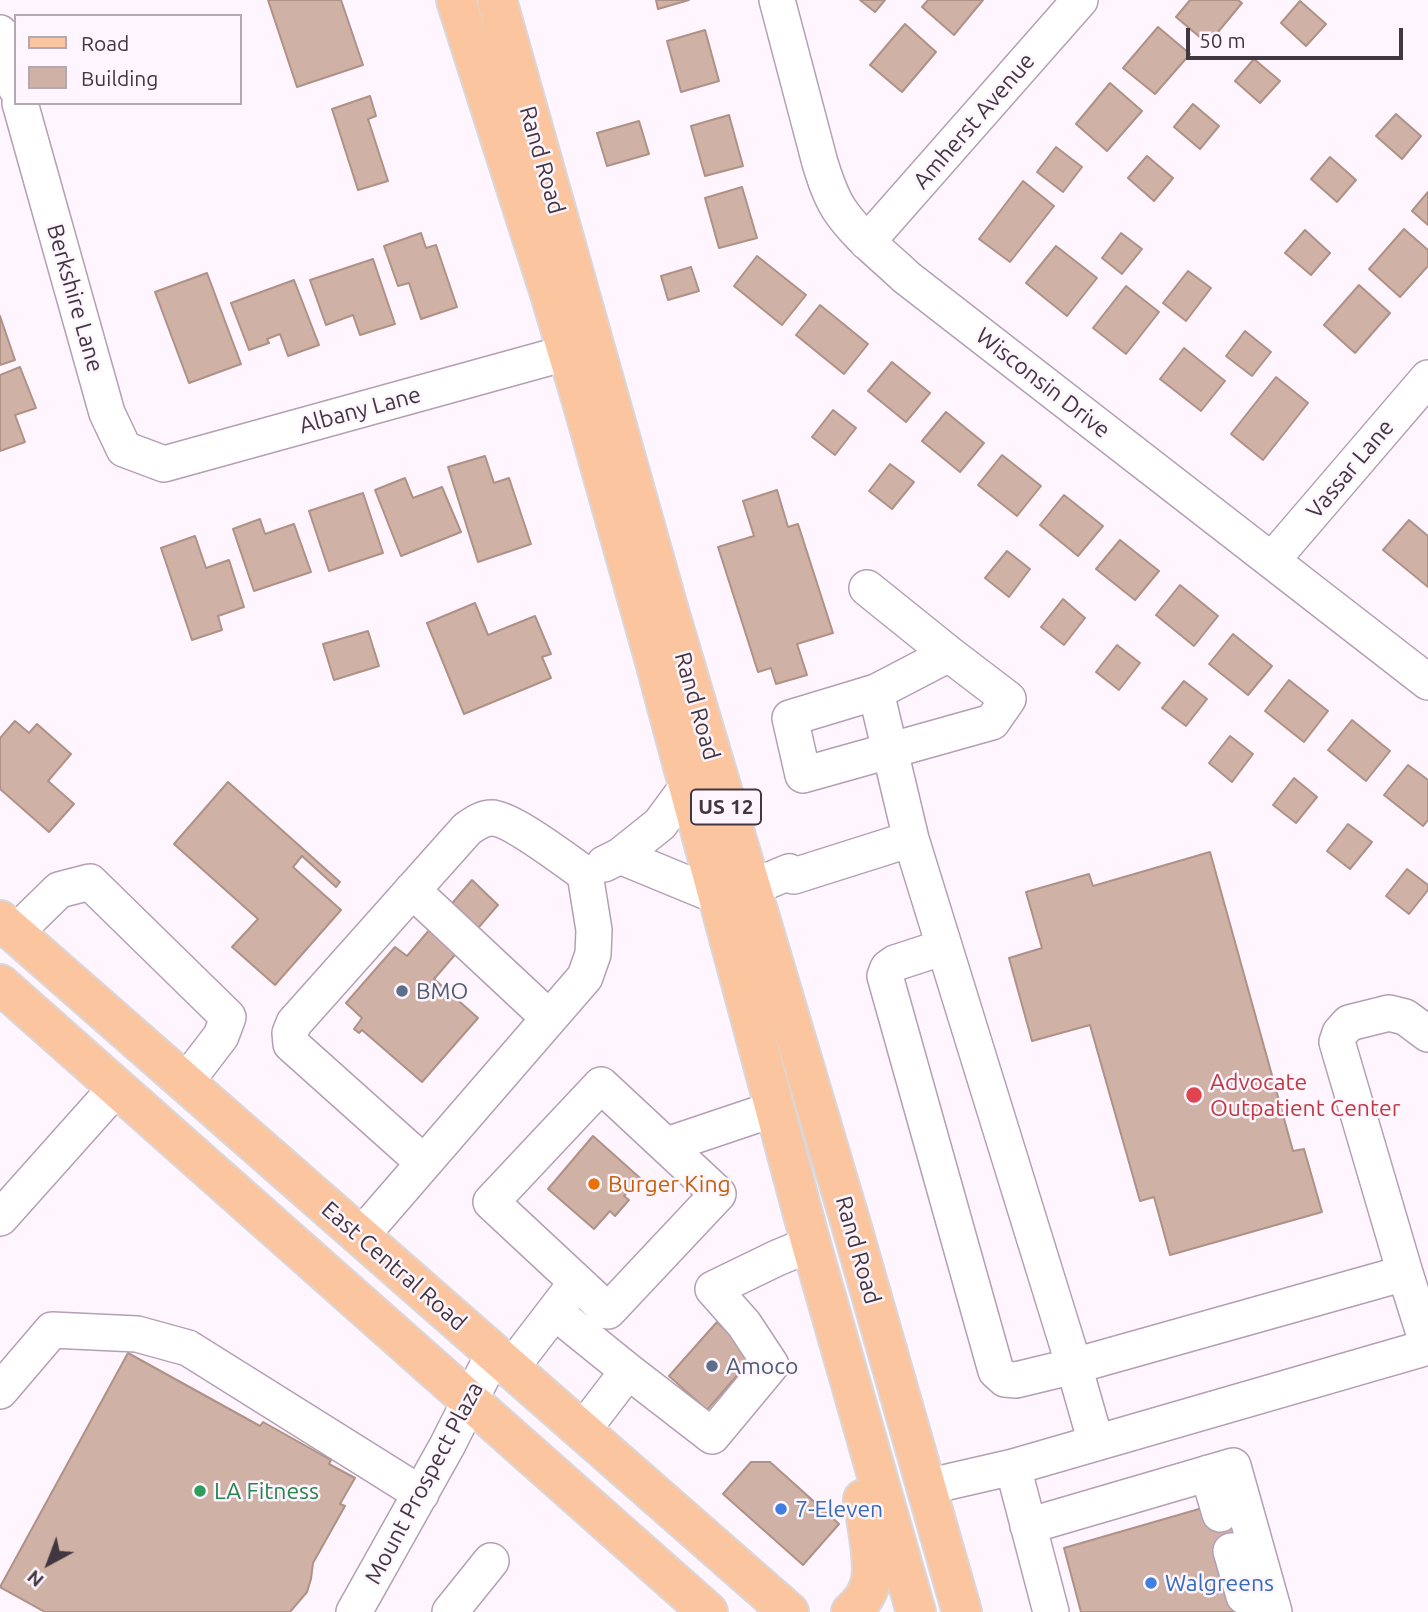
<!DOCTYPE html>
<style>
body{margin:0}
#map{position:relative;width:1428px;height:1612px;overflow:hidden;background:#fef5fe;font-family:Ubuntu,sans-serif}
canvas{display:block}
.legend{position:absolute;left:14px;top:14px;width:228px;height:91px;box-sizing:border-box;background:#fef5fe;border:2px solid #b2a9b2;margin:0;padding:9px 12px;list-style:none;font-size:21px;color:#403740}
.legend li{display:flex;align-items:center;gap:14px;height:35px}
.legend b{width:35px;border:2px solid #b2a9b2}
.north{position:absolute;left:14px;top:1528px;width:70px;height:70px;-webkit-text-stroke:5px #fef5fe;paint-order:stroke;rotate:221deg;font-size:19px;font-weight:700;line-height:28px;text-align:center;color:#403740}
.north::after{content:'';display:block;margin:auto;width:24px;height:32px;background:#403740;clip-path:polygon(50% 0,100% 100%,50% 72%,0 100%)}
.scale{position:absolute;left:1186px;top:28px;width:217px;height:32px;box-sizing:border-box;border:4px solid #403740;border-top:0;padding-left:9px;font-size:21px;line-height:24px;white-space:nowrap;color:#403740;-webkit-text-stroke:5px #fef5fe;paint-order:stroke}
</style>
<div id="map">
<canvas width="1428" height="1612"></canvas>
<ul class="legend">
<li><b style="height:9px;background:#fbc5a0"></b>Road</li>
<li><b style="height:19px;background:#cfb1a5"></b>Building</li>
</ul>
<div class="north">N</div>
<div class="scale">50 m</div>
</div>
<script>
const ctx = document.querySelector('canvas').getContext('2d');
ctx.lineJoin = 'round';
function fillPath(path, color) { ctx.fillStyle = color; ctx.fill(path, 'evenodd'); }
function stroke(path, color, width, dash) { ctx.strokeStyle = color; ctx.lineWidth = width; ctx.lineCap = dash ? 'butt' : 'round'; ctx.setLineDash(dash || []); ctx.stroke(path); }
function drawText(font, color, halo, rows, align = 'center') {
  ctx.font = font + ' Ubuntu,sans-serif'; ctx.lineWidth = 5; ctx.setLineDash([]); ctx.textBaseline = 'middle'; ctx.strokeStyle = halo; ctx.fillStyle = color; for (const [text, x, y, turn = 0] of rows) {
    ctx.save(); ctx.translate(x, y); ctx.rotate((+turn || 0) * Math.PI / 180); ctx.textAlign = isNaN(turn) ? turn : align; if (halo) ctx.strokeText(text, 0, 0); ctx.fillText(text, 0, 0); ctx.restore();
  }
}
const building = new Path2D(`
 M268 0H341L363 65 297 87Z
 M656 0H689L658 9Z
 M860 0H885L875 12Z
 M928 0H983L954 35 922 7Z
 M1190 0H1238L1242 3 1208 44 1176 17Z
 M1300 1 1326 24 1306 46 1281 23Z
 M905 24 936 52 902 92 870 65Z
 M1158 27 1190 54 1155 94 1123 68Z
 M705 30 719 81 681 92 667 41Z
 M1254 59 1280 81 1260 103 1235 81Z
 M1110 83 1142 111 1107 151 1076 124Z
 M370 96 376 116 368 119 388 181 358 190 332 109Z
 M1193 104 1219 126 1200 149 1174 127Z
 M1396 114 1421 136 1402 159 1376 136Z
 M729 115 743 166 705 176 691 126Z
 M639 121 649 154 607 166 597 133Z
 M1056 147 1082 167 1063 192 1037 172Z
 M1147 156 1173 178 1154 201 1128 178Z
 M1330 157 1356 180 1337 202 1311 179Z
 M1023 181 1054 206 1010 262 979 239Z
 M742 187 757 238 719 248 705 198Z
 M1428 192V225L1412 211Z
 M1404 229 1428 250V266L1400 297 1369 269Z
 M1305 230 1330 253 1311 275 1285 253Z
 M421 233 426 248 436 245 457 307 421 319 409 283 398 286 384 246Z
 M1121 233 1142 249 1122 274 1102 258Z
 M1056 246 1097 278 1067 316 1026 283Z
 M757 256 806 295 782 325 734 286Z
 M373 259 395 324 360 335 353 315 326 325 310 280Z
 M691 267 699 291 668 300 661 276Z
 M1188 271 1211 288 1186 321 1163 303Z
 M207 273 241 364 189 383 155 292Z
 M294 280 319 345 288 356 280 334 267 339 269 343 249 350 231 303Z
 M1359 285 1390 313 1355 353 1324 325Z
 M1126 286 1159 312 1126 354 1093 328Z
 M820 305 868 344 844 374 796 335Z
 M0 316 15 360 0 365Z
 M1245 331 1271 352 1252 376 1226 356Z
 M1184 348 1225 381 1201 411 1160 379Z
 M892 362 930 393 906 422 868 391Z
 M20 367 36 408 15 415 25 442 0 451V375Z
 M1276 377 1308 403 1263 460 1231 434Z
 M833 410 856 428 835 455 812 437Z
 M946 412 984 443 960 472 922 441Z
 M1002 455 1041 486 1017 516 978 485Z
 M485 456 494 483 509 478 531 544 478 562 448 467Z
 M890 464 914 482 892 509 869 491Z
 M405 478 413 498 442 487 461 532 401 556 375 490Z
 M777 490 788 527 798 524 833 633 797 644 807 675 776 684 771 668 758 672 718 547 754 536 743 501Z
 M363 493 383 553 329 571 309 511Z
 M1064 495 1103 526 1078 556 1040 525Z
 M260 519 265 534 294 524 311 572 254 591 233 529Z
 M1409 520 1428 536V587L1383 550Z
 M195 536 206 568 229 560 244 607 218 616 222 630 192 640 161 548Z
 M1120 540 1159 571 1135 600 1096 569Z
 M1007 551 1030 569 1009 597 985 578Z
 M1180 585 1218 616 1194 646 1156 615Z
 M1063 599 1085 618 1064 645 1041 627Z
 M475 603 488 635 535 616 551 654 542 657 551 678 464 714 427 623Z
 M368 631 379 666 334 680 323 644Z
 M1233 634 1272 666 1248 695 1209 664Z
 M1117 645 1140 663 1119 690 1096 672Z
 M1289 680 1328 711 1304 742 1265 711Z
 M1184 681 1207 699 1186 726 1162 708Z
 M1352 720 1390 751 1366 781 1328 750Z
 M15 721 29 733 37 724 71 754 48 781 74 804 49 832 0 789V738Z
 M1230 736 1253 754 1232 782 1209 763Z
 M1408 765 1428 780V820L1423 826 1384 795Z
 M1294 778 1317 797 1296 823 1273 805Z
 M228 782 340 882 336 887 302 856 293 867 341 910 275 985 232 947 258 919 174 844Z
 M1348 824 1372 842 1350 869 1327 851Z
 M1210 852 1293 1151 1304 1149 1322 1212 1170 1255 1154 1197 1140 1201 1090 1025 1032 1041 1009 958 1042 948 1026 892 1089 874 1093 886Z
 M1407 869 1428 885V890L1409 914 1386 896Z
 M472 880 498 905 434 979 478 1018 422 1082 362 1030 359 1033 354 1029 362 1018 346 1003 395 947 407 956Z
 M593 1136 640 1178 624 1196 629 1200 615 1216 610 1211 594 1229 548 1189Z
 M717 1322 754 1356 707 1410 669 1376Z
 M128 1353 260 1426 263 1422 331 1460 329 1464 355 1478 340 1504 345 1506 313 1563 311 1579 307 1592 290 1612H45L0 1587Z
 M751 1462H770L839 1524 803 1565 723 1494Z
 M1206 1507 1232 1511 1244 1548 1220 1555 1237 1612H1081L1064 1548Z`);
fillPath(building, '#cfb1a5');
stroke(building, '#af9186', 2);
const minor = new Path2D(`
 M777 0 820 163C825 179 830 195 839 209 857 236 883 255 906 277L1428 682
 M0 33 16 88
 M20 103 107 413 124 449 164 464 555 356
 M867 242 1080 0
 M1272 560 1428 378
 M867 588 949 654
 M876 692 790 718 803 775 992 722 1008 699 949 654 876 692 911 839
 M620 856 717 896 751 888 789 872 794 876 911 839 1074 1366 1405 1273 1337 1042 1340 1033 1349 1023 1389 1013 1405 1017 1428 1034
 M604 864 620 856 660 824 688 786
 M412 890 549 1018
 M15 933 59 890 90 882 228 1017 221 1036 185 1083
 M944 947 895 963 888 968 885 976 996 1371 1005 1379 1016 1380 1074 1366 1096 1443
 M601 1085 718 1194 608 1311 491 1202Z
 M667 1145 774 1109
 M0 1218 117 1087
 M360 1237 585 977 593 954 594 930 585 874C567 861 510 818 492 818 482 818 474 824 467 829L294 1023 290 1033 291 1044 424 1163
 M1405 1273 1428 1346
 M555 1312 628 1371
 M511 1368 577 1282
 M0 1391 52 1330 137 1334 188 1348 421 1494
 M582 1431 628 1371 712 1436 771 1365 744 1324 713 1289 777 1258 811 1244
 M1013 1467 1051 1612
 M1208 1473 1220 1514
 M926 1487 1013 1467 1428 1347
 M1028 1526 1233 1466 1274 1612
 M1231 1551 1244 1596 1270 1612
 M354 1612 447 1446 494 1353
 M450 1612 491 1561`);
const major = new Path2D(`
 M456 0 551 297 583 405 654 658 811 1244 916 1612
 M497 0 669 611 851 1224 962 1612
 M0 920 789 1612
 M0 984 708 1612
 M851 1612C859 1605 867 1595 870 1584 876 1565 866 1520 863 1499`);
stroke(minor, '#b49fb5', 38);
stroke(major, '#d9d7d9', 42);
stroke(minor, '#fff', 35);
stroke(major, '#fbc5a0', 38);
for (const [x, y, r, color] of [
 [402,991,7,"#5c6f8a"],
 [1194,1095,9,"#e0444e"],
 [594,1184,7,"#e8710a"],
 [712,1366,7,"#5c6f8a"],
 [200,1491,7,"#2e9e5b"],
 [781,1509,7,"#3f7fe0"],
 [1151,1583,7,"#3f7fe0"]
]) { const dot = new Path2D(); dot.arc(x, y, r, 0, 2 * Math.PI); ctx.fillStyle = color; ctx.fill(dot); stroke(dot, '#fef5fe', 2.5); }
for (const [x, y, w] of [
 [726,807,70]
]) { const box = new Path2D(); box.roundRect(x - w / 2, y - 17.5, w, 35, 5); ctx.fillStyle = '#fef5fe'; ctx.fill(box); stroke(box, '#403740', 2); }
drawText('bold 21px', '#403740', null, [
 ["US 12",726,807]
]);
drawText('23px', '#403740', '#fef5fe', [
 ["Amherst Avenue",974,121,-49],
 ["Rand Road",542,160,74],
 ["Berkshire Lane",75,298,74],
 ["Wisconsin Drive",1043,383,38],
 ["Albany Lane",360,410,-15],
 ["Vassar Lane",1350,469,-50],
 ["Rand Road",697,706,74],
 ["Rand Road",858,1250,74],
 ["East Central Road",394,1266,41],
 ["Mount Prospect Plaza",424,1483,-62]
]);
drawText('23px', '#4e5e75', '#fef5fe', [
 ["BMO",416,991],
 ["Amoco",726,1366]
], 'left');
drawText('23px', '#be3a42', '#fef5fe', [
 ["Advocate",1210,1082],
 ["Outpatient Center",1210,1108]
], 'left');
drawText('23px', '#c56008', '#fef5fe', [
 ["Burger King",608,1184]
], 'left');
drawText('23px', '#27864d', '#fef5fe', [
 ["LA Fitness",214,1491]
], 'left');
drawText('23px', '#366cbe', '#fef5fe', [
 ["7-Eleven",795,1509],
 ["Walgreens",1165,1583]
], 'left');
</script>
